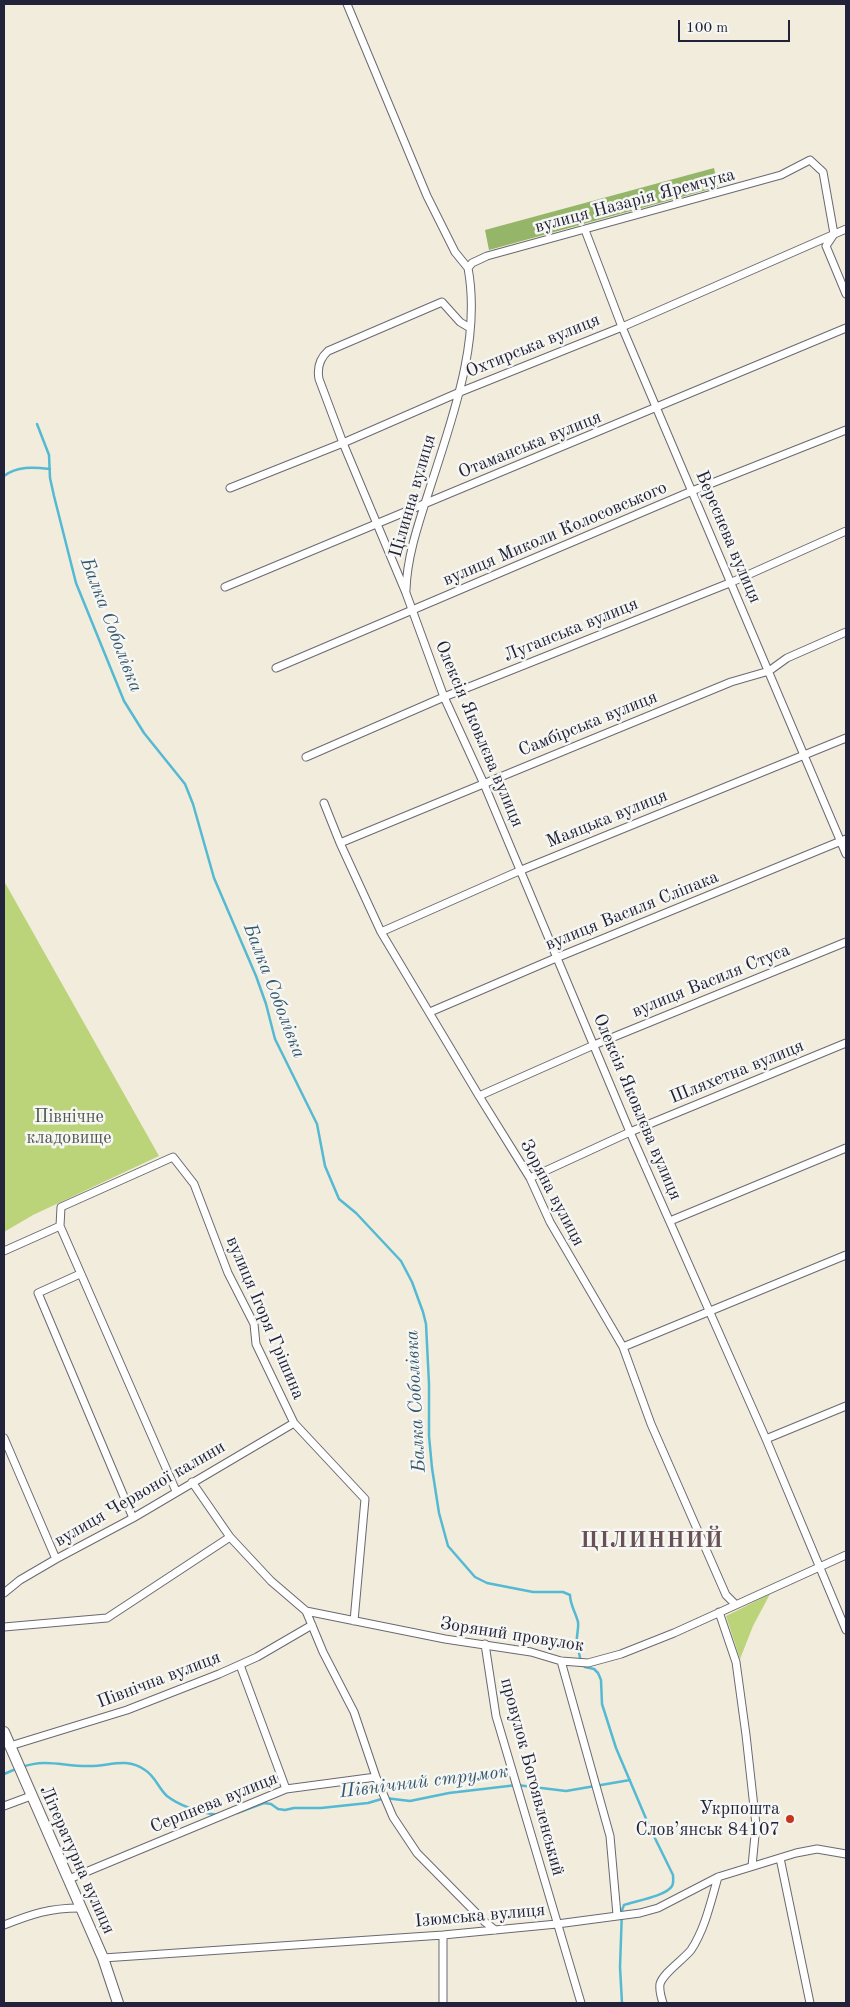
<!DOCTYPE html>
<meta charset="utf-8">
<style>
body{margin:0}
#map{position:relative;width:850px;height:2007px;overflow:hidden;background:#f1ecdb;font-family:"Old Standard TT",serif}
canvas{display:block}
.frame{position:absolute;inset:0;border:5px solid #22223b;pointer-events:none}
.scale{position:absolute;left:678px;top:20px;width:112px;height:22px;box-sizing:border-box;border:2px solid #22223b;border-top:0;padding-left:6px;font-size:15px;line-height:18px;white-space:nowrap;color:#22223b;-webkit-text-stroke:4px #f6f6f2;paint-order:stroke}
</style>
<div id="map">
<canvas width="850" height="2007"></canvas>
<div class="frame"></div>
<div class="scale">100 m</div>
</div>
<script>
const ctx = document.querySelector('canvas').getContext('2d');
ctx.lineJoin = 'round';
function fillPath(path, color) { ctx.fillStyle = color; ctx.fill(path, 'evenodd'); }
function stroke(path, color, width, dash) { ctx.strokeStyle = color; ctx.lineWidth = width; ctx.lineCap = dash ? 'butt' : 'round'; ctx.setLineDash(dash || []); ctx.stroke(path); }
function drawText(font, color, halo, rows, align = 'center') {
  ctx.font = font + ' "Old Standard TT",serif'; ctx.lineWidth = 5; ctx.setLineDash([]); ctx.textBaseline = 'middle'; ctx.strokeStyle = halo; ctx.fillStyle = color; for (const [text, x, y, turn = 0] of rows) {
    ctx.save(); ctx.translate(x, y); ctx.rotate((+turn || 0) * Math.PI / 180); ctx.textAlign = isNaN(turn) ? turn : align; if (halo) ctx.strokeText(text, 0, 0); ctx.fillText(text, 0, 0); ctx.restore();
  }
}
fillPath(new Path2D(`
 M4 881 159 1156 33 1215 4 1232Z
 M770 1594 753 1626 740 1659 726 1616Z`), '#bcd479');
fillPath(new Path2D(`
 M714 168 718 187 489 250 485 230Z`), '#95b669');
stroke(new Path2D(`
 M37 424 49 455 50 478 54 496 76 583 124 701 144 733 185 784 193 804 214 878 256 976 266 1004 275 1039 317 1124 325 1166 339 1199 356 1213 401 1261 412 1282 423 1312 426 1324 429 1384V1436L432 1468 439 1513 448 1546 475 1577 487 1583 533 1592H563L570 1595C570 1605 576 1613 578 1622 579 1629 576 1636 577 1643 577 1650 581 1654 580 1662L585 1667 594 1669 598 1673 601 1680 602 1704 616 1748 650 1828 673 1875C673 1879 674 1883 672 1886 666 1896 636 1901 624 1905L622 1910 620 1967 622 2003
 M4 476C17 466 33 467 50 469
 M22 1767C47 1758 65 1767 90 1766 110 1766 126 1757 145 1770 155 1776 159 1789 167 1796 181 1807 200 1812 217 1815
 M4 1774 16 1769
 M237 1813 264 1803 271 1804 278 1809 285 1810 294 1808H321L368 1803 385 1798 410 1801 449 1793 517 1785 566 1791 630 1780`), '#54b9d3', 2.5);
const street = new Path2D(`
 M347 4 427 196 455 252 468 268
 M585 230 622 327 846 854
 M468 268 472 263 487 256 781 175 810 160 823 172 834 234 826 246 846 294
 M470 328 460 322 442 302 328 351C319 359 317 368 319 379L343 443 406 593 444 697 484 784 630 1132 766 1439 846 1630
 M230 488 343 443 460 392 622 327 846 229
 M225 587 846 328
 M406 590C407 557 418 525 428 494 450 424 482 343 468 268
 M276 668 692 491 846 430
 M306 757 444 697 732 582 846 531
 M324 803 340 843 381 932 479 1096 530 1178 550 1222 623 1347 651 1424 726 1595 735 1604
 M340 843 731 682 769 671 787 658 846 632
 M381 932 519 871 846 738
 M430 1012 556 958 846 839
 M479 1096 594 1045 846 942
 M530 1178 630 1132 846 1043
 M670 1221 846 1148
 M4 1251 60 1226
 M80 1274 38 1293 133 1518
 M623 1347 846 1255
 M4 1438 56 1559
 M766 1439 846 1406
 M192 1482 230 1537 271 1581 306 1611 323 1652 354 1712 376 1777 393 1817 417 1853 485 1922 495 1930
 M176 1491 60 1226 61 1207 173 1157 194 1184 228 1273 254 1324 256 1344 294 1423 365 1499 354 1621
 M4 1593 20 1580 56 1559 133 1518 294 1423
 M306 1611 445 1639 531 1652 561 1661 588 1663 621 1654 674 1633 846 1555
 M719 1612 736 1662 746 1735 756 1825 752 1866
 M4 1627 107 1618 230 1537
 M485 1644 496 1716 581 2003
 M561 1661 610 1836 617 1915
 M240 1665 286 1789
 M10 1746 127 1710 219 1674 257 1657 312 1625
 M4 1806 31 1796
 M780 1858 810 2003
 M69 1879 286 1789 376 1777
 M4 1925C32 1914 49 1908 80 1908
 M103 1958 443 1935 557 1924 640 1913 658 1908 718 1877 796 1853 817 1849 846 1854
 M443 2003V1935
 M663 2003C661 1997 659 1991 660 1984 663 1973 683 1960 691 1950 705 1929 711 1901 718 1877`);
const secondary = new Path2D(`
 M4 1732 103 1958 118 2003`);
stroke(street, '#6a6973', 9);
stroke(secondary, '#6a6973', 12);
stroke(street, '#fff', 7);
stroke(secondary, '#fff', 10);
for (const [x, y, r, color] of [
 [790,1819,5,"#c8321e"]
]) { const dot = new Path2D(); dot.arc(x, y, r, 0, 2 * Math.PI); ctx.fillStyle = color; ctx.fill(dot); stroke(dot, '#f6f6f2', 2); }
drawText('18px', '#22223b', '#f6f6f2', [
 ["вулиця Назарія Яремчука",635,201,-15],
 ["Охтирська вулиця",533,346,-22],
 ["Отаманська вулиця",530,445,-22],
 ["Цілинна вулиця",413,496,-74],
 ["вулиця Миколи Колосовського",555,534,-23],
 ["Вереснева вулиця",728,537,67],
 ["Луганська вулиця",571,630,-22],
 ["Самбірська вулиця",588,724,-22],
 ["Олексія Яковлєва вулиця",479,734,67],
 ["Маяцька вулиця",607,819,-22],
 ["вулиця Василя Сліпака",632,911,-22],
 ["вулиця Василя Стуса",711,981,-22],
 ["Шляхетна вулиця",737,1072,-22],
 ["Олексія Яковлєва вулиця",637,1107,67],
 ["Зоряна вулиця",552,1193,62],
 ["вулиця Ігоря Грішина",265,1318,67],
 ["вулиця Червоної калини",140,1494,-30],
 ["Зоряний провулок",512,1635,9],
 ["Північна вулиця",159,1680,-21],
 ["провулок Богоявленський",532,1777,75],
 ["Серпнева вулиця",214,1803,-22],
 ["Літературна вулиця",77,1860,66],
 ["Ізюмська вулиця",480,1916,-5]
]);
drawText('18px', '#50574e', '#f6f6f2', [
 ["Північне",69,1117],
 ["кладовище",69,1138]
]);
drawText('18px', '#22223b', '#f6f6f2', [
 ["Укрпошта",780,1809],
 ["Слов’янськ 84107",780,1830]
], 'right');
drawText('italic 19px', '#345770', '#f6f6f2', [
 ["Балка Соболівка",111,625,69],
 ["Балка Соболівка",274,991,69],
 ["Балка Соболівка",416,1401,-93],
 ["Північний струмок",424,1782,-7]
]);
ctx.letterSpacing = '1px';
drawText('bold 22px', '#685057', '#f6f6f2', [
 ["ЦІЛИННИЙ",652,1541]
]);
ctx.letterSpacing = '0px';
</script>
